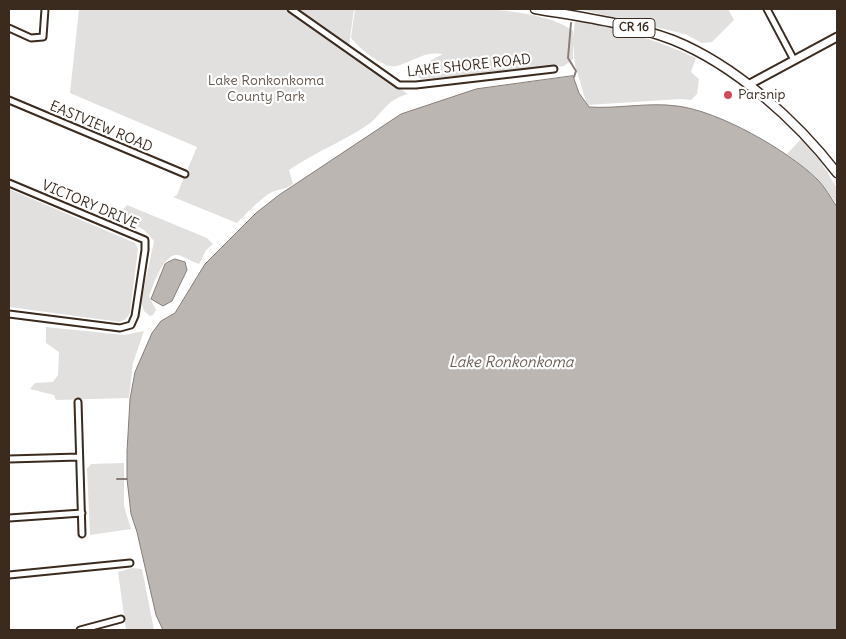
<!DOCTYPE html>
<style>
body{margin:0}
#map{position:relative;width:846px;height:639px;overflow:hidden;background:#fff;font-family:Delius,sans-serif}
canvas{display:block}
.frame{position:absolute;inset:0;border:10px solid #3b2a1e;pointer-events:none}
</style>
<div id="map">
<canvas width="846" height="639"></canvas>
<div class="frame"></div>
</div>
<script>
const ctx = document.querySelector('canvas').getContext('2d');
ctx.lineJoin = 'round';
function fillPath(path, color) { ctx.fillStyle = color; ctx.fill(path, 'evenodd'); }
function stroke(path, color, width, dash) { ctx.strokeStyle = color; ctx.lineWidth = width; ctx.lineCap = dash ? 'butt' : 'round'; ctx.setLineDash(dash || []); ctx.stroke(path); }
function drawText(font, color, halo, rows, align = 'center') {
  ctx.font = font + ' Delius,sans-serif'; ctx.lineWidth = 4.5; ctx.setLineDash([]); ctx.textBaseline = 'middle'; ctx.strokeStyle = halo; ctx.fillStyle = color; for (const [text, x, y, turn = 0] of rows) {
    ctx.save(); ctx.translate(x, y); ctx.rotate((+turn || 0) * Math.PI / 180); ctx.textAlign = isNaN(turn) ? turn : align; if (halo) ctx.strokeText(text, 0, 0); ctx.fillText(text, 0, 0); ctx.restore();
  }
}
fillPath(new Path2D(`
 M79 9H354L348 53 408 94C384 100 382 117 363 128 339 143 314 153 289 170L293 184C286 190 275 189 267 195 256 203 246 214 237 223L173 197 177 195 184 177 190 174 188 168 197 147 70 93Z
 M355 9C409 9 533 0 573 31V38L575 20C617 28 657 40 696 58L691 72 699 79 697 94 691 100 681 99 587 105 575 65 573 43V59L564 66 423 79 418 77 416 68 443 54C425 51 413 61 397 66 385 70 359 48 351 38Z
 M578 9H728L734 20 712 42 702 43 685 34Z
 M801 139 820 161 837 188V204L816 177 787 154Z
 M9 189 135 243 138 249 130 313 126 319 120 322 9 307Z
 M127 205 207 238 213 244 206 250 199 264C192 262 184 256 177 255 163 254 153 286 149 296L156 310 153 315 150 316 144 311 141 302 154 241 144 230 122 218 121 212Z
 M46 327 124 335 144 331 133 363 129 398 56 400 54 395 30 389 35 383 53 382 58 375 59 352 46 343Z
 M124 463V506L131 529 90 535 87 469 91 464Z
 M132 568 142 569 154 630H126L118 572Z`), '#e2e0de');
const water = new Path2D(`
 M573 76 579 93 589 107C618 109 648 102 677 106 719 111 787 150 817 179 825 187 831 198 837 207V630H163L156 615 137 532 131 514 127 479V452L130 399 135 372 152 333 161 321 175 313 205 264 256 213 279 195 401 114 476 89Z
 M175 259 185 262 187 270 172 301 163 306 151 299 165 264Z`);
fillPath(water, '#bcb6b3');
stroke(water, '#887e77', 1);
stroke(new Path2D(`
 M571 23 568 58 576 71 574 77
 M117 479H127`), '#887e77', 2);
const street = new Path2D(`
 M291 9 399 85H416L554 69
 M767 9 794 60
 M9 28 31 38 43 37 45 9
 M9 100 185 174
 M9 183 145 240V250L135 316 131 325 120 328 9 314
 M78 402 82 534
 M9 459 79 457
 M9 518 82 513
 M9 575 130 563
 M80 630 121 619`);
const secondary = new Path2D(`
 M748 85 837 37`);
const primary = new Path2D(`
 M535 9C581 17 629 23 673 40 735 65 797 121 837 173`);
stroke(street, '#3b2a1e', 9);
stroke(secondary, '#3b2a1e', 11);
stroke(primary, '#3b2a1e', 11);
stroke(street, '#fff', 5);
stroke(secondary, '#fff', 7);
stroke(primary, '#fff', 8);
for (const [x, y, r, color] of [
 [728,95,5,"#d1495b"]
]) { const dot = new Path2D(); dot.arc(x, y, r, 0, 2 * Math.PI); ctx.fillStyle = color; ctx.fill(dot); stroke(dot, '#fff', 2); }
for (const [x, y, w] of [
 [634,28,42]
]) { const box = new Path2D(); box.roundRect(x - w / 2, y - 9.5, w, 19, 4); ctx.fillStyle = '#fff'; ctx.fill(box); stroke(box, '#3b2a1e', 1); }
drawText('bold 12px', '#3b2a1e', null, [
 ["CR 16",634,28]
]);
drawText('14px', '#3b2a1e', '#fff', [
 ["LAKE SHORE ROAD",469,66,-6],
 ["EASTVIEW ROAD",101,127,23],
 ["VICTORY DRIVE",90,205,23]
]);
drawText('14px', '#65584e', '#fff', [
 ["Lake Ronkonkoma",266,81],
 ["County Park",266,97]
]);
drawText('14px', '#3b2a1e', '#fff', [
 ["Parsnip",738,95]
], 'left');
drawText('italic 15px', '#685b52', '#fff', [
 ["Lake Ronkonkoma",511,363]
]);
</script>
